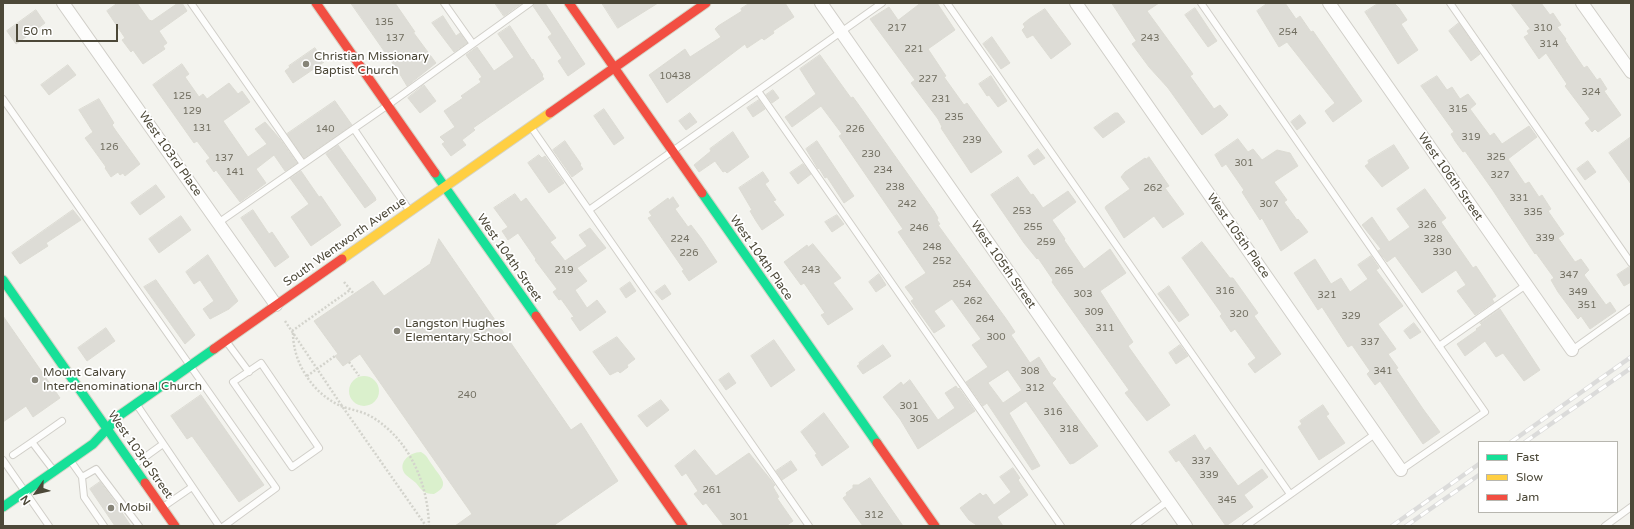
<!DOCTYPE html>
<style>
body{margin:0}
#map{position:relative;width:1634px;height:529px;overflow:hidden;background:#f3f3ee;font-family:"Varela Round",sans-serif}
canvas{display:block}
.frame{position:absolute;inset:0;border:4px solid #4c4838;pointer-events:none}
.legend{position:absolute;left:1478px;top:441px;width:140px;height:72px;box-sizing:border-box;background:#fff;border:1px solid #b7b6af;margin:0;padding:5px 7px;list-style:none;font-size:12px;color:#4c4838}
.legend li{display:flex;align-items:center;gap:8px;height:20px}
.legend b{width:20px;border:1px solid #b7b6af}
.north{position:absolute;left:16px;top:473px;width:40px;height:40px;-webkit-text-stroke:3px #fff;paint-order:stroke;rotate:236deg;font-size:11px;font-weight:700;line-height:16px;text-align:center;color:#4c4838}
.north::after{content:'';display:block;margin:auto;width:14px;height:18px;background:#4c4838;clip-path:polygon(50% 0,100% 100%,50% 72%,0 100%)}
.scale{position:absolute;left:16px;top:24px;width:102px;height:18px;box-sizing:border-box;border:2px solid #4c4838;border-top:0;padding-left:5px;font-size:12px;line-height:14px;white-space:nowrap;color:#4c4838;-webkit-text-stroke:3px #fff;paint-order:stroke}
</style>
<div id="map">
<canvas width="1634" height="529"></canvas>
<div class="frame"></div>
<ul class="legend">
<li><b style="height:5px;background:#16e098"></b>Fast</li>
<li><b style="height:5px;background:#ffcf43"></b>Slow</li>
<li><b style="height:5px;background:#f24e42"></b>Jam</li>
</ul>
<div class="north">N</div>
<div class="scale">50 m</div>
</div>
<script>
const ctx = document.querySelector('canvas').getContext('2d');
ctx.lineJoin = 'round';
function fillPath(path, color) { ctx.fillStyle = color; ctx.fill(path, 'evenodd'); }
function stroke(path, color, width, dash) { ctx.strokeStyle = color; ctx.lineWidth = width; ctx.lineCap = dash ? 'butt' : 'round'; ctx.setLineDash(dash || []); ctx.stroke(path); }
function drawText(font, color, halo, rows, align = 'center') {
  ctx.font = font + ' "Varela Round",sans-serif'; ctx.lineWidth = 3.5; ctx.setLineDash([]); ctx.textBaseline = 'middle'; ctx.strokeStyle = halo; ctx.fillStyle = color; for (const [text, x, y, turn = 0] of rows) {
    ctx.save(); ctx.translate(x, y); ctx.rotate((+turn || 0) * Math.PI / 180); ctx.textAlign = isNaN(turn) ? turn : align; if (halo) ctx.strokeText(text, 0, 0); ctx.fillText(text, 0, 0); ctx.restore();
  }
}
fillPath(new Path2D(`
 M349 391a15 15 0 1 1 30 0a15 15 0 1 1-30 0Z
 M421 452C428 456 428 460 433 466 439 476 452 485 434 494 423 494 422 490 416 483 413 480 409 478 406 475 396 464 409 452 421 452Z`), '#daf0cc');
const building = new Path2D(`
 M118 3H137L149 20 152 21 178 3H182L187 11 159 31 167 43 163 46 165 49 143 64 133 50 131 52 122 40 125 38 107 11Z
 M351 3H395L415 32H413L436 63 407 86 398 71Z
 M495 3H522L504 16Z
 M534 3H545L585 64 568 76 558 61 562 58 548 37 552 34 533 6Z
 M602 3H658L618 28Z
 M750 3H785L794 17 773 31 774 33 764 40 762 38 747 48 745 44 667 103 649 75 685 49 690 57 721 37 715 29 718 26 742 11 741 9Z
 M921 3H937L955 30 928 49 946 76 944 77 964 105 967 103 1002 152 971 173 941 128 942 127 938 119 911 83 915 80 870 19 889 7 898 20Z
 M1112 3H1159L1147 11 1193 74 1190 76 1214 109 1220 105 1228 115 1225 118 1202 135 1201 134 1168 88 1149 67 1132 44 1136 41Z
 M1268 3H1285L1296 19 1300 16 1311 32 1313 31 1362 101 1333 122 1325 111 1335 103 1287 42 1279 47 1257 11Z
 M1379 3H1394L1399 8 1407 20 1401 24 1418 50 1398 64 1365 12Z
 M1511 3H1541L1550 15 1553 13 1561 25 1557 27 1566 39 1565 40 1584 68 1587 66 1597 80 1600 78 1607 89 1604 91 1621 115 1598 132 1595 129 1592 132 1585 123 1590 119 1565 86 1567 84 1546 53 1539 59 1524 37 1529 34 1527 31 1530 29Z
 M1195 8 1217 41 1208 47 1185 15Z
 M1045 9 1071 44 1051 59 1033 35 1027 38 1022 30 1025 27 1023 24 1029 19Z
 M36 10 45 23 16 44 7 31Z
 M443 16 456 36 460 33 467 43 454 52 432 23Z
 M1459 23 1480 54 1471 61 1449 31Z
 M510 26 532 60 533 59 543 75 542 76 544 79 473 128 475 130 462 140 466 145 451 156 442 144 445 142 440 137 455 127 444 111 463 98 461 96 481 82 479 79 482 77 466 55 477 47 494 71 514 57 498 34Z
 M992 37 1010 63 1001 69 983 44Z
 M315 48 324 62 293 83 285 71 290 67 289 66Z
 M820 55 851 98 853 97 861 108 934 211 938 218 937 220 940 224 938 225 1007 320 1015 332 1011 335 1030 363 1039 357 1051 376 1056 379 1052 383 1098 446 1074 463 1070 464 1026 401 1009 413 1040 466 1032 470 987 403 983 406 966 382 988 367 972 345 981 339 952 299 934 311 945 326 934 333 911 301 914 299 905 287 926 273 898 232 903 229 839 136 842 134 821 106 792 127 785 117 816 94 800 69ZM1008 370 1022 390 1003 403 988 383Z
 M182 64 189 74 185 77 199 97 203 94 207 99 229 83 238 94 242 91 250 102 223 121 248 157 267 144 255 129 265 122 280 139 297 163 285 171 274 155 256 169 266 183 240 202 216 170 214 172 206 161 210 158 197 141 194 143 153 85Z
 M68 65 76 75 49 95 41 85Z
 M991 76 1007 101 998 107 989 95 987 96 979 84Z
 M1437 76 1447 90 1452 87 1460 99 1468 94 1476 104 1470 109 1490 136 1494 133 1502 144 1529 126 1537 137 1508 159 1525 184 1529 182 1539 197 1542 195 1551 209 1548 211 1564 234 1558 238 1575 262 1581 259 1589 270 1584 275 1606 305 1610 302 1616 311 1590 329 1581 316 1578 319 1558 292 1551 280 1554 278 1536 253 1535 254 1492 189 1465 151 1463 152 1455 141 1451 134 1454 132 1421 86Z
 M424 85 436 101 420 113 408 98Z
 M773 90 779 98 772 103 766 95Z
 M99 99 114 123 112 125 116 131 140 164 125 176 123 173 120 175 118 172 111 177 105 168 106 167 85 138 93 132 79 110Z
 M759 100 765 109 753 117 747 108Z
 M335 101 352 125 304 158 287 134Z
 M604 109 624 138 614 145 594 116Z
 M690 113 697 122 686 130 679 121Z
 M1115 113H1118L1125 122 1103 138 1094 128Z
 M1300 115 1306 123 1297 130 1291 122Z
 M733 132 749 157 727 173 725 171 723 172 715 161 699 172 694 165 711 151 710 149Z
 M1631 137V184L1609 153Z
 M1238 139 1248 152 1253 149 1262 160 1277 150 1290 153 1298 166 1274 182 1287 200 1284 202 1297 220 1298 219 1308 232 1281 251 1262 218 1260 220 1242 192 1244 190 1226 164 1222 167 1215 155Z
 M565 141 581 164 580 165 583 169 572 177 553 150Z
 M817 141 854 196 844 203 827 177 825 178 819 168 818 169 806 149Z
 M338 145 375 197 376 200 365 208 326 154Z
 M1394 145 1409 168 1382 187 1365 166 1369 163 1368 161Z
 M1038 149 1045 158 1034 165 1028 156Z
 M539 155 542 158 545 156 564 183 549 193 528 163Z
 M1149 157 1169 186 1165 188 1184 214 1163 228 1154 216 1124 238 1105 208 1106 206 1130 189 1121 177 1125 172 1145 158 1146 159Z
 M1588 161 1596 172 1585 180 1577 169Z
 M803 164 811 174 798 184 790 173Z
 M301 171 319 197 321 196 341 225 311 246 291 217 309 204 290 178Z
 M763 172 769 181 765 184 776 200 773 201 784 215 762 230 756 221 750 211 752 210 739 188Z
 M1018 177 1031 195 1033 194 1043 208 1068 191 1076 202 1052 220 1065 239 1064 240 1084 269 1110 249 1126 273 1100 291 1133 342 1128 346 1170 405 1147 421 1125 393 1129 390 1052 282 1053 280 1038 258 1037 259 1024 243 991 195Z
 M156 185 165 197 140 215 131 203Z
 M1425 189 1446 218 1441 222 1473 268 1476 266 1496 296 1492 299 1494 302 1475 315 1457 291 1466 285 1456 270 1422 293 1395 256 1387 262 1378 251 1381 249 1362 225 1372 217 1389 242 1410 227 1397 209Z
 M515 194 521 202 526 198 556 238 550 242 565 261 587 246 579 235 590 228 606 248 577 268 587 281 575 290 587 308 597 300 606 312 580 331 571 318 574 317 561 299 559 300 553 292 557 289 535 260 536 259 518 233 508 240 502 231 508 227 494 208Z
 M673 197 679 206 675 209 688 227 691 225 701 238 717 262 689 281 682 271 684 270 648 218 652 216 649 212 668 198 669 200Z
 M73 210 81 220 46 243 48 246 20 264 12 253Z
 M253 210 269 234 272 232 289 257 275 267 241 218Z
 M837 215 844 224 832 232 825 222Z
 M181 216 191 230 159 253 149 239Z
 M439 239 571 430 581 423 618 481 553 526H455L472 514 360 354 343 366 335 356 338 354 314 321 373 281 384 296 430 264Z
 M1202 242 1230 278H1233L1258 313 1254 316 1281 354 1255 373 1248 364 1256 358 1235 329 1231 332 1220 316 1222 314 1182 258Z
 M813 244 841 278 833 283 853 309 828 325 821 315 825 313 804 283 801 285 784 262 807 245 808 247Z
 M208 255 238 301 229 309 210 319 203 309 214 301 200 280 194 284 186 272Z
 M1371 256 1379 268 1376 270 1403 306 1378 324 1396 349 1388 354 1398 368 1396 369 1423 409 1440 432 1423 444 1380 381 1375 385 1367 374 1370 371 1352 345 1348 347 1322 307 1318 310 1294 273 1315 259 1331 284 1341 278 1350 292 1368 279 1358 265Z
 M1629 267H1631V282L1624 286 1617 275Z
 M879 274 886 285 876 292 869 282Z
 M156 280 195 335 185 344 144 287Z
 M630 282 636 291 626 298 620 289Z
 M665 285 671 294 662 300 655 292Z
 M1169 286 1189 315 1179 322 1158 294Z
 M1500 309 1540 370 1524 381 1503 353 1496 357 1485 341 1465 356 1457 344 1477 330 1476 329 1482 325 1480 323Z
 M3 316 60 398 33 417 26 406 3 422Z
 M1414 323 1421 332 1410 339 1404 331Z
 M106 328 115 341 87 361 78 348Z
 M617 337 635 359 627 365 628 367 620 373 618 371 610 375 593 352Z
 M774 340 795 370 771 387 751 356Z
 M883 345 891 356 863 374 857 366 860 364 859 363Z
 M1180 345 1188 356 1176 364 1169 353Z
 M729 373 736 383 726 390 719 380Z
 M910 380 938 420 955 408 945 393 956 386 958 389 959 388 975 411 918 449 900 419 883 397 901 382 903 385Z
 M201 395 264 485 239 502 192 436 187 439 171 416Z
 M661 400 669 410 647 427 638 416Z
 M1323 405 1329 414 1326 416 1345 443 1319 460 1298 427 1302 424 1300 421Z
 M824 413 849 447 822 466 815 455 817 454 801 432Z
 M1195 435 1205 451 1210 447 1238 486 1262 469 1268 477 1244 495 1253 507 1226 526 1179 460 1176 462 1169 452Z
 M695 450 716 476 749 453 775 485 773 487 779 497 777 498 793 521 786 526H724L706 503 703 505 694 494 698 491 686 473 682 476 675 466Z
 M791 461 797 470 782 480 776 471Z
 M1013 468 1020 478 1018 480 1028 495 997 517 1003 526H978L969 520 960 508 980 493 983 496 986 494 994 505 1011 492 1000 477Z
 M870 478 876 487 903 526H863L843 498 847 495 846 493 853 488V485H858Z
 M100 482 110 495 131 526H115L90 489Z`);
fillPath(building, '#dddcd6');
stroke(building, '#dcdbd3', 1);
const lane = new Path2D(`
 M191 3 303 164
 M444 3 473 44
 M947 3 1290 494
 M1201 3 1485 412 1401 470
 M1450 3 1631 263
 M758 91 1061 526
 M3 99 276 488 224 526
 M531 127 809 526
 M354 129 409 210
 M589 210 882 3
 M218 223 388 105 530 3
 M226 341 249 372
 M1439 346 1526 285
 M1572 350 1631 308
 M261 363 319 448 292 467 233 382Z
 M137 405 219 526
 M13 455 32 442
 M3 460 49 526
 M70 460 82 477 84 497 104 526
 M134 465 163 444
 M54 471 32 442 62 421
 M82 477 96 469 139 526
 M163 507 192 487
 M1134 526 1168 501
 M1246 526 1375 434
 M1605 526 1631 507`);
const street = new Path2D(`
 M63 3 276 305
 M821 3 1186 526
 M1076 3 1401 470
 M1329 3 1572 350
 M1582 3 1631 72`);
const fast = new Path2D(`
 M435 173 536 316
 M702 193 877 443
 M3 280 145 483
 M3 507 93 444 120 415 214 349`);
const slow = new Path2D(`
 M342 259 550 113`);
const jam = new Path2D(`
 M316 3 435 173
 M569 3 702 193
 M550 113 706 3
 M536 316 683 526
 M214 349 342 259
 M877 443 935 526
 M145 483 175 526`);
stroke(lane, '#d0cec8', 8);
stroke(street, '#d0cec8', 14);
stroke(fast, '#d5d4c6', 11);
stroke(slow, '#d5d4c6', 11);
stroke(jam, '#d5d4c6', 11);
stroke(new Path2D(`
 M344 282 354 294
 M285 321 342 406 426 526
 M292 331 350 290
 M293 333C293 363 313 394 341 406 351 410 362 411 372 417 410 440 428 484 429 526
 M349 362 359 376
 M307 376 335 356`), '#d3d3cc', 2.5, [2, 2]);
stroke(lane, '#fdfdfc', 6);
stroke(street, '#fdfdfc', 12);
stroke(fast, '#16e098', 9);
stroke(slow, '#ffcf43', 9);
stroke(jam, '#f24e42', 9);
const rail = new Path2D(`
 M1511 442 1631 357
 M1525 442 1631 368
 M1392 526 1479 464
 M1406 526 1479 475`);
stroke(rail, '#dbdbda', 4.5);
stroke(rail, '#fff', 3, [9]);
for (const [x, y, r, color] of [
 [306,64,4,"#868478"],
 [397,331,4,"#868478"],
 [35,380,4,"#868478"],
 [111,508,4,"#868478"]
]) { const dot = new Path2D(); dot.arc(x, y, r, 0, 2 * Math.PI); ctx.fillStyle = color; ctx.fill(dot); stroke(dot, '#fff', 1.5); }
drawText('10px', '#716e60', null, [
 ["135",384,22],
 ["217",897,28],
 ["310",1543,28],
 ["254",1288,32],
 ["137",395,38],
 ["243",1150,38],
 ["314",1549,44],
 ["221",914,49],
 ["10438",675,76],
 ["227",928,79],
 ["324",1591,92],
 ["125",182,96],
 ["231",941,99],
 ["315",1458,109],
 ["129",192,111],
 ["235",954,117],
 ["131",202,128],
 ["140",325,129],
 ["226",855,129],
 ["319",1471,137],
 ["239",972,140],
 ["126",109,147],
 ["230",871,154],
 ["325",1496,157],
 ["137",224,158],
 ["301",1244,163],
 ["234",883,170],
 ["141",235,172],
 ["327",1500,175],
 ["238",895,187],
 ["262",1153,188],
 ["331",1519,198],
 ["242",907,204],
 ["307",1269,204],
 ["253",1022,211],
 ["335",1533,212],
 ["326",1427,225],
 ["255",1033,227],
 ["246",919,228],
 ["339",1545,238],
 ["224",680,239],
 ["328",1433,239],
 ["259",1046,242],
 ["248",932,247],
 ["330",1442,252],
 ["226",689,253],
 ["252",942,261],
 ["219",564,270],
 ["243",811,270],
 ["265",1064,271],
 ["347",1569,275],
 ["254",962,284],
 ["316",1225,291],
 ["349",1578,292],
 ["303",1083,294],
 ["321",1327,295],
 ["262",973,301],
 ["351",1587,305],
 ["309",1094,312],
 ["320",1239,314],
 ["329",1351,316],
 ["264",985,319],
 ["311",1105,328],
 ["300",996,337],
 ["337",1370,342],
 ["308",1030,371],
 ["341",1383,371],
 ["312",1035,388],
 ["240",467,395],
 ["301",909,406],
 ["316",1053,412],
 ["305",919,419],
 ["318",1069,429],
 ["337",1201,461],
 ["339",1209,475],
 ["261",712,490],
 ["345",1227,500],
 ["312",874,515],
 ["301",739,517]
]);
drawText('12px', '#4c4838', '#fff', [
 ["Christian Missionary",314,57],
 ["Baptist Church",314,71],
 ["Langston Hughes",405,324],
 ["Elementary School",405,338],
 ["Mount Calvary",43,373],
 ["Interdenominational Church",43,387],
 ["Mobil",119,508]
], 'left');
drawText('12px', '#4c4838', '#fff', [
 ["West 103rd Place",170,154,55],
 ["West 106th Street",1450,177,55],
 ["West 105th Place",1238,236,55],
 ["South Wentworth Avenue",345,242,-35],
 ["West 104th Street",509,258,55],
 ["West 104th Place",761,258,55],
 ["West 105th Street",1003,265,55],
 ["West 103rd Street",140,455,55]
]);
</script>
